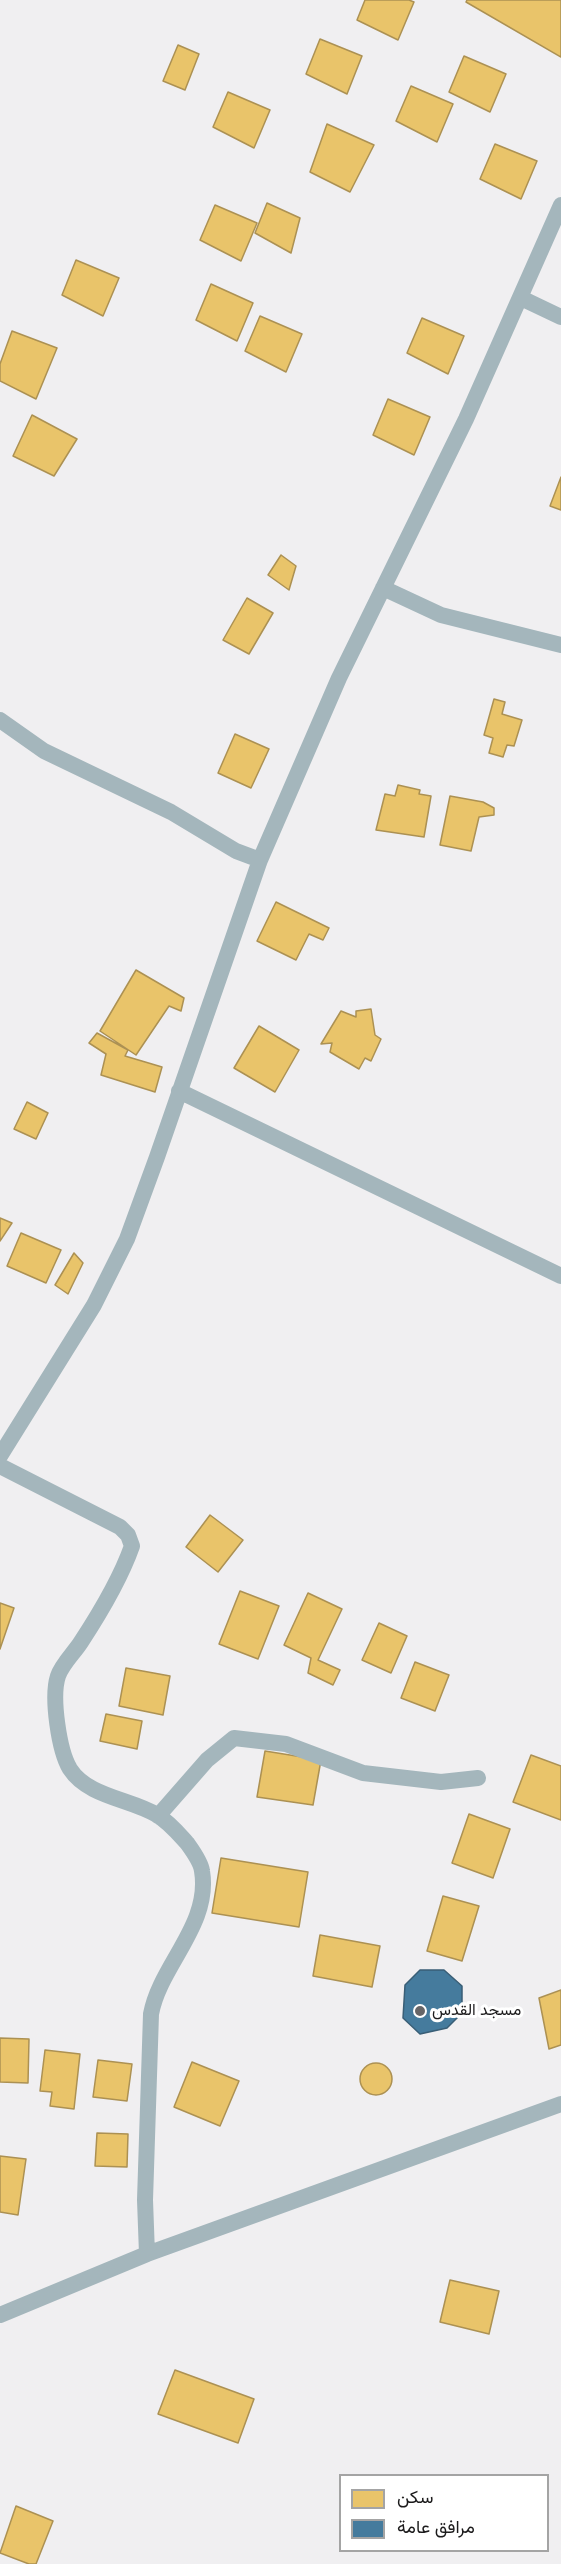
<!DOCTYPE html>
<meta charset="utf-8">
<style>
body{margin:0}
#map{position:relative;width:561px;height:2564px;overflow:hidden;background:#f0eff1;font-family:"DM Sans",Vazirmatn,sans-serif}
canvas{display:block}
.legend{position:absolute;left:339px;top:2474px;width:210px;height:78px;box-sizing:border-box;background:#fff;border:2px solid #a4a4a4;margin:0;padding:8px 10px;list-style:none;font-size:18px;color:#1c1b1c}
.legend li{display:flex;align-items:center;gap:12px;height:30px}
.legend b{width:30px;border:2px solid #a4a4a4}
</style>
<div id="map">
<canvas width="561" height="2564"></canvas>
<ul class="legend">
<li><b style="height:16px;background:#e9c46a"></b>سكن</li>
<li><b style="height:16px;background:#457b9d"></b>مرافق عامة</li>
</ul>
</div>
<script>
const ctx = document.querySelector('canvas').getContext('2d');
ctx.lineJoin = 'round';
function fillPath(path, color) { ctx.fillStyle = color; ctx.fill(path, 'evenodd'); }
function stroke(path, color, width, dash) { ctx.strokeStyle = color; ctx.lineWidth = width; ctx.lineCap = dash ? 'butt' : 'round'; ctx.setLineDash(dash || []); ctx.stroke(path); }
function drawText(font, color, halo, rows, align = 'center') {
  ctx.font = font + ' "DM Sans",Vazirmatn,sans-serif'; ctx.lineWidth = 6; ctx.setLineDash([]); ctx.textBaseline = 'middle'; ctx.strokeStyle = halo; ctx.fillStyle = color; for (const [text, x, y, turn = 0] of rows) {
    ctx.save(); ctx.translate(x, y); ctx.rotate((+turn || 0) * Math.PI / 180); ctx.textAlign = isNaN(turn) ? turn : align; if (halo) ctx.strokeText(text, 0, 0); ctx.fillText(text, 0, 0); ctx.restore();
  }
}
const homes = new Path2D(`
 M365 0H409L414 2 398 40 357 20Z
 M467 0H561V57L466 2Z
 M320 39 362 56 347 94 306 74Z
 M178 45 199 54 185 90 163 81Z
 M464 56 506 74 490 112 449 92Z
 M411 86 453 104 437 142 396 121Z
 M228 92 270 110 254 148 213 127Z
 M327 124 374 145 350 192 310 172Z
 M495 144 537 161 521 199 480 179Z
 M267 203 300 218 291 253 255 233Z
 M215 205 257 223 241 261 200 240Z
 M76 260 119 278 103 316 62 295Z
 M211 284 253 303 237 341 196 320Z
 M260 316 302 334 286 372 245 351Z
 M422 318 464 336 448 374 407 353Z
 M12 331 57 348 36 399 0 381V364Z
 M388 399 430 417 414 455 373 435Z
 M32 415 77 439 54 476 13 456Z
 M561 477V510L550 506Z
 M281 555 296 566 289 590 268 575Z
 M247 598 273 613 249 654 223 640Z
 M494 699 505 702 502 714 522 720 514 746 507 745 503 757 489 753 493 738 484 735Z
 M235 734 269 749 251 788 218 773Z
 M398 785 420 790 419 794 431 796 424 837 376 830 385 794 395 796Z
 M450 796 483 802 494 808V815L479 817 471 851 440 845Z
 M276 902 329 928 323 940 309 934 296 960 257 941Z
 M136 970 184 998 181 1011 169 1006 136 1055 100 1031Z
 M371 1009 375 1035 381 1039 371 1061 365 1058 359 1069 330 1052 332 1043 321 1044 341 1011 356 1017V1011Z
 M259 1026 299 1050 275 1092 234 1068Z
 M97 1033 128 1050 125 1056 162 1067 155 1092 101 1075 106 1054 89 1043Z
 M27 1102 48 1113 36 1139 14 1129Z
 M0 1218 12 1223 0 1241Z
 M21 1233 61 1250 46 1283 7 1266Z
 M74 1253 83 1263 68 1294 55 1285Z
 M210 1515 243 1540 218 1572 186 1547Z
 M240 1591 279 1606 258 1659 219 1644Z
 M308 1593 342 1609 318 1660 340 1670 333 1685 308 1673 311 1658 284 1645Z
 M0 1603 14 1608 0 1649Z
 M379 1623 407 1636 391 1673 362 1660Z
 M415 1662 449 1675 435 1711 401 1698Z
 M126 1668 170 1676 163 1715 119 1706Z
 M106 1714 142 1721 137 1749 100 1741Z
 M265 1751 321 1760 313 1805 257 1797Z
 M531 1755 561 1766V1820L513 1802Z
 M469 1814 510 1829 493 1878 452 1863Z
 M221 1858 308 1872 299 1927 212 1913Z
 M443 1896 479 1906 462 1961 427 1951Z
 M320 1935 380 1946 372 1987 313 1976Z
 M561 1990V2045L549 2049 539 1998Z
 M0 2038 29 2039 28 2083 0 2082Z
 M45 2050 80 2054 74 2109 50 2106 52 2092 40 2091Z
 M98 2060 132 2064 127 2101 93 2097Z
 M192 2062 239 2081 220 2126 174 2107Z
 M360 2079a16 16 0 1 1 32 0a16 16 0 1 1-32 0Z
 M97 2133 128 2134 127 2167 95 2166Z
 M0 2156 26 2159 18 2215 0 2212Z
 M450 2280 499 2291 489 2334 440 2322Z
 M175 2370 254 2399 238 2443 158 2414Z
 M16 2506 53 2521 36 2564H29L0 2553Z`);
fillPath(homes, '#e9c46a');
stroke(homes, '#ac9153', 1.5);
const public = new Path2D(`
 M420 1970H444L462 1986V2013L447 2028 420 2034 403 2018 405 1985Z`);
fillPath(public, '#457b9d');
stroke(public, '#395e76', 1.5);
stroke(new Path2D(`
 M521 298 561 317
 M383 588 441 615 561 645
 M0 720 44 751 171 812 236 851 260 860
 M179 1091 561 1276
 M0 1456 94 1305 127 1239 157 1157 260 860 339 678 466 419 561 205
 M0 1466 120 1527 128 1535 132 1546C120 1580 100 1613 81 1642 74 1653 62 1664 58 1676 51 1697 59 1751 70 1769 88 1797 131 1799 157 1815 169 1822 178 1833 187 1843 192 1850 201 1862 202 1871 211 1925 160 1965 151 2014L145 2200 147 2254
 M158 1816 207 1760 234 1738 286 1744 363 1773 441 1782 478 1778
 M0 2315 147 2254 561 2104`), '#a4b6bc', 16);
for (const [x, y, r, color] of [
 [420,2011,6,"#666567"]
]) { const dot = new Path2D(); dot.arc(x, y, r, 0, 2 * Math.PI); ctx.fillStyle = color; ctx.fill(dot); stroke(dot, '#fff', 2); }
drawText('16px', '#1c1b1c', '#fff', [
 ["مسجد القدس",432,2011]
], 'left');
</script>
